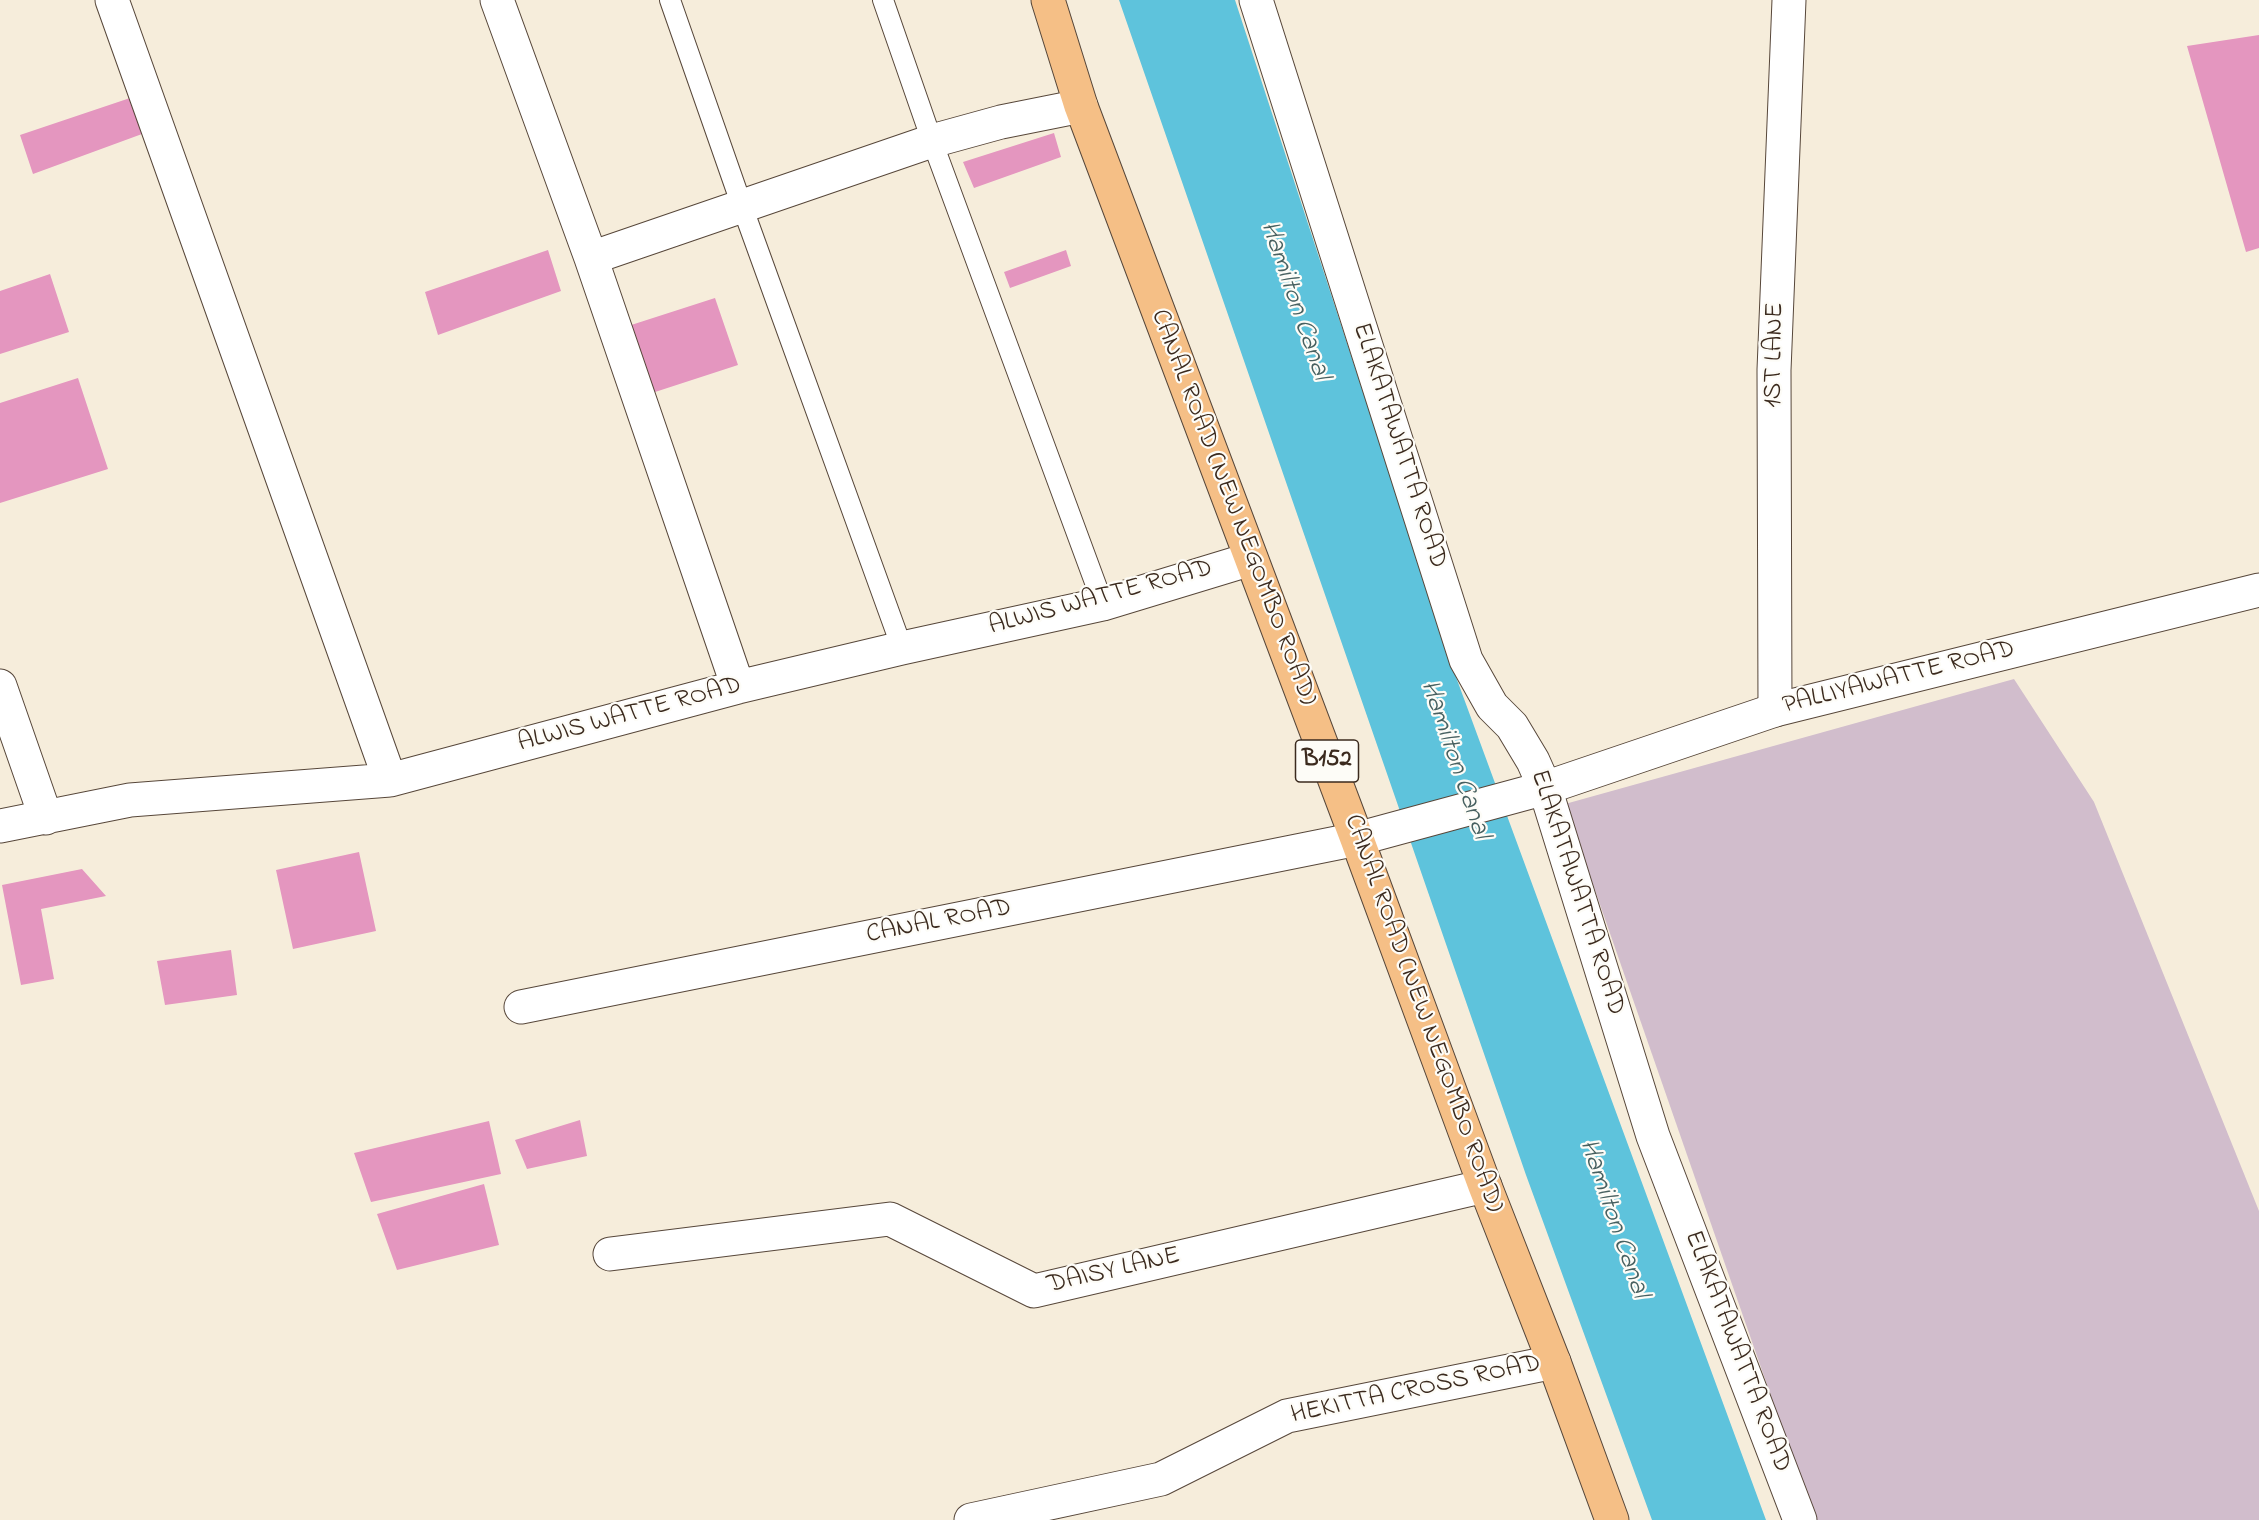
<!DOCTYPE html>
<style>
body{margin:0}
canvas{display:block;background:#f6eddb}
</style>
<canvas width="2259" height="1520"></canvas>
<script>
const ctx = document.querySelector('canvas').getContext('2d');
ctx.lineJoin = 'round';
function fillPath(path, color) { ctx.fillStyle = color; ctx.fill(path, 'evenodd'); }
function stroke(path, color, width, dash) { ctx.strokeStyle = color; ctx.lineWidth = width; ctx.lineCap = dash ? 'butt' : 'round'; ctx.setLineDash(dash || []); ctx.stroke(path); }
function drawText(font, color, halo, rows, align = 'center') {
  ctx.font = font + ' "Indie Flower",sans-serif'; ctx.lineWidth = 4.5; ctx.setLineDash([]); ctx.textBaseline = 'middle'; ctx.strokeStyle = halo; ctx.fillStyle = color; for (const [text, x, y, turn = 0] of rows) {
    ctx.save(); ctx.translate(x, y); ctx.rotate((+turn || 0) * Math.PI / 180); ctx.textAlign = isNaN(turn) ? turn : align; if (halo) ctx.strokeText(text, 0, 0); ctx.fillText(text, 0, 0); ctx.restore();
  }
}
fillPath(new Path2D(`
 M2014 679 2094 802 2259 1211V1520H1814L1565 804Z`), '#d1bdcc');
fillPath(new Path2D(`
 M1119 0H1235L1456 677 1766 1520H1652L1526 1175Z`), '#5ec3dc');
fillPath(new Path2D(`
 M2259 35V248L2246 252 2187 46Z
 M133 97 142 134 33 174 20 135Z
 M1054 133 1061 157 974 188 963 162Z
 M548 250 561 291 438 335 425 292Z
 M1066 250 1071 266 1010 288 1004 272Z
 M50 274 69 332 0 354V291Z
 M715 298 738 365 652 393 625 327Z
 M78 378 108 469 0 503V403Z
 M359 852 376 931 293 949 276 870Z
 M82 869 106 896 41 909 54 979 21 985 2 885Z
 M231 950 237 995 165 1005 157 961Z
 M580 1120 587 1156 527 1169 515 1140Z
 M489 1121 501 1174 371 1202 354 1153Z
 M484 1184 499 1245 397 1270 377 1214Z`), '#e496bf');
const service = new Path2D(`
 M670 0 742 206 902 648
 M883 0 932 141 1103 604`);
const minor = new Path2D(`
 M112 0 390 780
 M497 0 591 258 738 687
 M1256 0 1466 660 1492 706 1512 726 1533 761 1545 788 1653 1136 1800 1520
 M591 258 932 141 1001 122 1081 106
 M0 686 46 818
 M1775 710 1774 370 1789 0
 M0 826 130 800 390 780 738 687 902 648 1103 604 1251 559
 M521 1007 1357 839
 M610 1254 890 1219 1034 1291 1485 1186
 M971 1520 1161 1479 1287 1416 1554 1362`);
const tertiary = new Path2D(`
 M1357 839 1545 788 1775 710 2259 590`);
const primary = new Path2D(`
 M1048 0 1081 106 1357 839 1485 1186 1554 1362 1612 1520`);
stroke(service, '#57473a', 22);
stroke(minor, '#57473a', 35);
stroke(tertiary, '#57473a', 35);
stroke(primary, '#57473a', 35);
stroke(service, '#fff', 20);
stroke(minor, '#fff', 33);
stroke(tertiary, '#fff', 33);
stroke(primary, '#f5bf86', 33);
for (const [x, y, w] of [
 [1327,761,63]
]) { const box = new Path2D(); box.roundRect(x - w / 2, y - 21, w, 42, 4.5); ctx.fillStyle = '#fdfcf7'; ctx.fill(box); stroke(box, '#3b2a1e', 1.5); }
drawText('bold 24px', '#3b2a1e', null, [
 ["B152",1327,761]
]);
drawText('26px', '#3b2a1e', '#fdfcf7', [
 ["1ST LANE",1776,355,-89],
 ["ELAKATAWATTA ROAD",1398,446,72],
 ["CANAL ROAD (NEW NEGOMBO ROAD)",1232,508,69],
 ["ALWIS WATTE ROAD",1101,599,-15],
 ["PALLIYAWATTE ROAD",1899,679,-14],
 ["ALWIS WATTE ROAD",630,716,-15],
 ["ELAKATAWATTA ROAD",1576,893,72],
 ["CANAL ROAD",939,923,-11],
 ["CANAL ROAD (NEW NEGOMBO ROAD)",1422,1014,70],
 ["DAISY LANE",1114,1272,-13],
 ["ELAKATAWATTA ROAD",1736,1352,69],
 ["HEKITTA CROSS ROAD",1416,1391,-12]
]);
drawText('italic 27px', '#476060', '#fdfcf7', [
 ["Hamilton Canal",1293,301,71],
 ["Hamilton Canal",1453,760,71],
 ["Hamilton Canal",1612,1219,71]
]);
</script>
